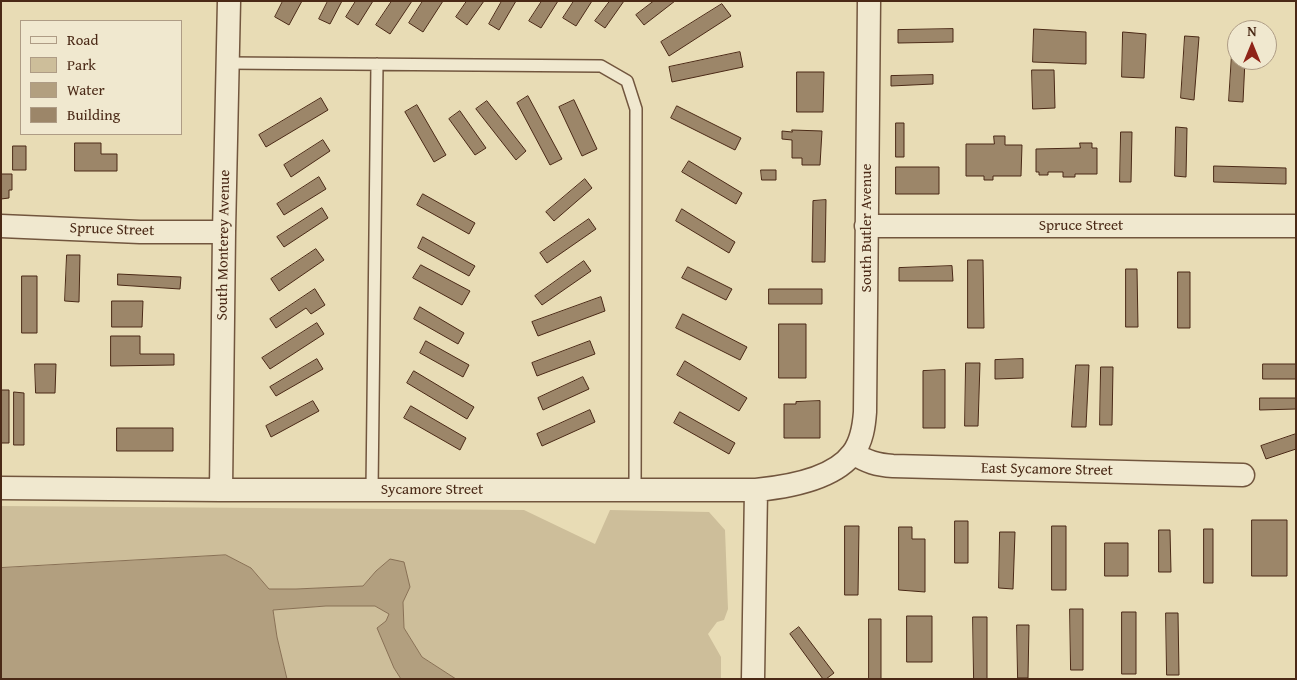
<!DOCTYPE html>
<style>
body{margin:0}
#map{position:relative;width:1297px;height:680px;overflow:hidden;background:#e8dcb5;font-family:"Gentium Book Plus",serif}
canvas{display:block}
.frame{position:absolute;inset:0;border:2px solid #4a2916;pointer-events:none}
.legend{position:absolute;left:20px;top:20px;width:162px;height:115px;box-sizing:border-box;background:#f0e8cf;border:1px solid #ae9c85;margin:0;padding:6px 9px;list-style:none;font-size:15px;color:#4a2916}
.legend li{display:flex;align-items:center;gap:10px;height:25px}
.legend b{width:25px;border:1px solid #ae9c85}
.north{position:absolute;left:1227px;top:20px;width:50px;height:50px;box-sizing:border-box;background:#f0e8cf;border:1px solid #ae9c85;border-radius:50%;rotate:0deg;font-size:14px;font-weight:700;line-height:20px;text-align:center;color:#4a2916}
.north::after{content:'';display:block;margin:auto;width:18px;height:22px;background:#8f2418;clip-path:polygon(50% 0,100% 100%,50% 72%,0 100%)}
</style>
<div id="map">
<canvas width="1297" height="680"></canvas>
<div class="frame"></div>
<ul class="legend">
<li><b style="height:6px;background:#f0e8cf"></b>Road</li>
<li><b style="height:14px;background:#cdbe9a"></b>Park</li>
<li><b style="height:14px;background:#b29f7f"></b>Water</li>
<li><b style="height:14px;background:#9c8669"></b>Building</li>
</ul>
<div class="north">N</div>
</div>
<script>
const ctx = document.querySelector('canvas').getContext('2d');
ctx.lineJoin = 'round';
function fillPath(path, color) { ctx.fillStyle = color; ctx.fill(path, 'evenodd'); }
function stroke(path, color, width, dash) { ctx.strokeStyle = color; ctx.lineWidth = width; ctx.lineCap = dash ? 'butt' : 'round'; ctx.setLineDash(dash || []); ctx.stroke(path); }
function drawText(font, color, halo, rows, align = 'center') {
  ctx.font = font + ' "Gentium Book Plus",serif'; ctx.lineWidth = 4.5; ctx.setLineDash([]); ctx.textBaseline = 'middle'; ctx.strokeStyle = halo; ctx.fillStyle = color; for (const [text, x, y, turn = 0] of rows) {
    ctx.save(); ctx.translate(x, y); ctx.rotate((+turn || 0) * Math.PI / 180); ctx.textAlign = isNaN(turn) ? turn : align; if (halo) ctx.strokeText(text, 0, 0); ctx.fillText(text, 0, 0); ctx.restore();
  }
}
fillPath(new Path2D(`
 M1 506 524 510 595 544 610 510 709 512 725 530 728 609 724 620 717 622 708 634 721 657V679H456L422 657 404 628 403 602 410 587 390 559 376 571 363 586 296 589H269L251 568 226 555 1 568Z
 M326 606H375L389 614 386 621 394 668 401 679H287L277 637 273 610Z`), '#cdbe9a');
const water = new Path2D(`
 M226 555 251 568 269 589H296L363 586 376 571 390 559 404 562 410 587 403 602 404 628 422 657 456 679H401L394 668 377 628 386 621 389 614 375 606H326L273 610 277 637 287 679H1V568Z`);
fillPath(water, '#b29f7f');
stroke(water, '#887055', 1);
const building = new Path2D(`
 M283 1H302L289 25 275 17Z
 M328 1H342L330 24 319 19Z
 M356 1H373L358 25 346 17Z
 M392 1H412L390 34 376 25Z
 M423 1H443L423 32 409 23Z
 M467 1H484L467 25 456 17Z
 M502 1H516L499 30 489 24Z
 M542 1H558L541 28 529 21Z
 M574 1H592L576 26 563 18Z
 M610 1H624L605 28 595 21Z
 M654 1H675L644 25 636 15Z
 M722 4 731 16 669 56 661 42Z
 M953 29V42L898 43V30Z
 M1034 29 1086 32V64L1033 62Z
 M1123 32 1146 34 1144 78 1122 77Z
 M1185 36 1199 37 1194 100 1181 98Z
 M1233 38H1237V60H1245L1243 102 1229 101Z
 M740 52 743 67 672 82 669 67Z
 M1032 70H1054L1055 108 1033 109Z
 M797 72H824L823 112H797Z
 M933 75V84L891 86V76Z
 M528 96 562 159 550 165 517 103Z
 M321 98 328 110 266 147 259 135Z
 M574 100 597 149 582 156 559 107Z
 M487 101 526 151 516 160 476 109Z
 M417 105 446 155 434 162 405 112Z
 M677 106 741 138 735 150 671 118Z
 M460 111 486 148 475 155 449 119Z
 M896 123H904V157H896Z
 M1176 127 1187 128 1186 177 1175 176Z
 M792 130 822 131 820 165H802V158H792V140L782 139V131L792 132Z
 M1121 132H1132L1131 182H1120Z
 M994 136H1005V145H1022L1021 176H993V180H984V176H966V144H994Z
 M323 140 330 151 291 177 284 165Z
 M75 143H101V154H117V171H75Z
 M1080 143H1092V148H1097V174H1075V177H1063V172H1048V175H1039V172H1036V149L1080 148Z
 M13 146H26V170H13Z
 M689 161 742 193 736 204 682 172Z
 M1214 166 1286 168V184L1214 182Z
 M896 167H939V194H896Z
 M761 170H776V180H762Z
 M1 174H12V190H9V198L1 199Z
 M319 177 326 189 284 215 277 204Z
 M585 179 592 188 554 221 546 212Z
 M423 194 475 223 469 234 417 205Z
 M826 200 825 262H812L813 201Z
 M322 208 328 218 284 247 277 237Z
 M682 209 735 242 729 253 676 221Z
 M589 219 596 229 547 263 540 253Z
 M423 237 475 266 469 276 418 248Z
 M316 249 324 260 279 291 271 279Z
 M67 255H80L79 302 65 301Z
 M968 260H983L984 328H968Z
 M584 261 591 271 542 305 535 296Z
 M421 265 470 291 462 305 413 278Z
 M952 266 953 281H899V268Z
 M688 267 732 289 726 300 682 278Z
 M1126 269H1137L1138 327H1126Z
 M1178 272H1190V328H1178Z
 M118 274 181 277 180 289 118 285Z
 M22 276H37V333H22Z
 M315 289 325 305 311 314 306 308 276 328 270 319Z
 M769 289H822V304H769Z
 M601 297 605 311 538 336 532 322Z
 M112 301H143L142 327H112Z
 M420 307 464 333 458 344 414 319Z
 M683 314 747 347 740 360 676 328Z
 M317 323 324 334 270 369 262 358Z
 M779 324H806V378H779Z
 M111 336H140V354H174V365L111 366Z
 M426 341 469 365 463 377 420 353Z
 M590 341 595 354 537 376 532 363Z
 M317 359 323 369 276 396 270 387Z
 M1023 359V378L995 379V360Z
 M685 361 747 398 739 411 677 375Z
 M966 363H980L978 426H965Z
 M35 364H56L55 393H36Z
 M1263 364H1296V379H1263Z
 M1076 365H1089L1086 427H1072Z
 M1101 367H1113L1112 425H1100Z
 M945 370V428H923V371Z
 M414 371 474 407 467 419 407 383Z
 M583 377 589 389 543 410 538 398Z
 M1 390H9V443H1Z
 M14 392 24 393V445H14Z
 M1260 398H1296V409L1260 410Z
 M313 401 319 411 271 437 266 426Z
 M820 401V438H784V404H796V402Z
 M411 406 466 438 460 450 404 418Z
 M590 410 595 422 542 446 537 434Z
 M680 412 735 443 729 454 674 423Z
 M117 428H173V451H117Z
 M1296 434V449L1266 459 1261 446Z
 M1252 520H1287V576H1252Z
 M955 521H968V563H955Z
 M845 526H859L858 595H845Z
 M1052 526H1066V590H1052Z
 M899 527H912V539H925V592L899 590Z
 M1204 529H1213V583H1204Z
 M1159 530H1170L1171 572H1159Z
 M1000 532H1015L1013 589 999 588Z
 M1105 543H1128V576H1105Z
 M1070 609H1083V670H1071Z
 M1122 612H1136V674H1122Z
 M1166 613H1178L1179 675H1167Z
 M907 616H932V662H907Z
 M973 617H987V679H974Z
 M869 619H881V679H869Z
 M1017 625H1029L1028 678H1018Z
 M799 627 834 673 826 679H823L790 634Z`);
fillPath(building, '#9c8669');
stroke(building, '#4a2916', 1);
const lane = new Path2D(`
 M227 63 601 66 627 81 636 109 635 490
 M372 490 377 64`);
const street = new Path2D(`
 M1 226 140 232H224
 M866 226H1296
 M853 453C867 462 877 465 893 466L1243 475
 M1 488 221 490H756C787 487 834 479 853 453 862 441 864 426 865 412L869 1
 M221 490 224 232 229 1
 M753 679 756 490`);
stroke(lane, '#72563e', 14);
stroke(street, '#72563e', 25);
stroke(lane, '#f0e8cf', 11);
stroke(street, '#f0e8cf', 22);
drawText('15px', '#4a2916', '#f0e8cf', [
 ["Spruce Street",1081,226],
 ["South Butler Avenue",867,228,-90],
 ["Spruce Street",112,230,2],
 ["South Monterey Avenue",224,245,-89],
 ["East Sycamore Street",1047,470,1],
 ["Sycamore Street",432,490]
]);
</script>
